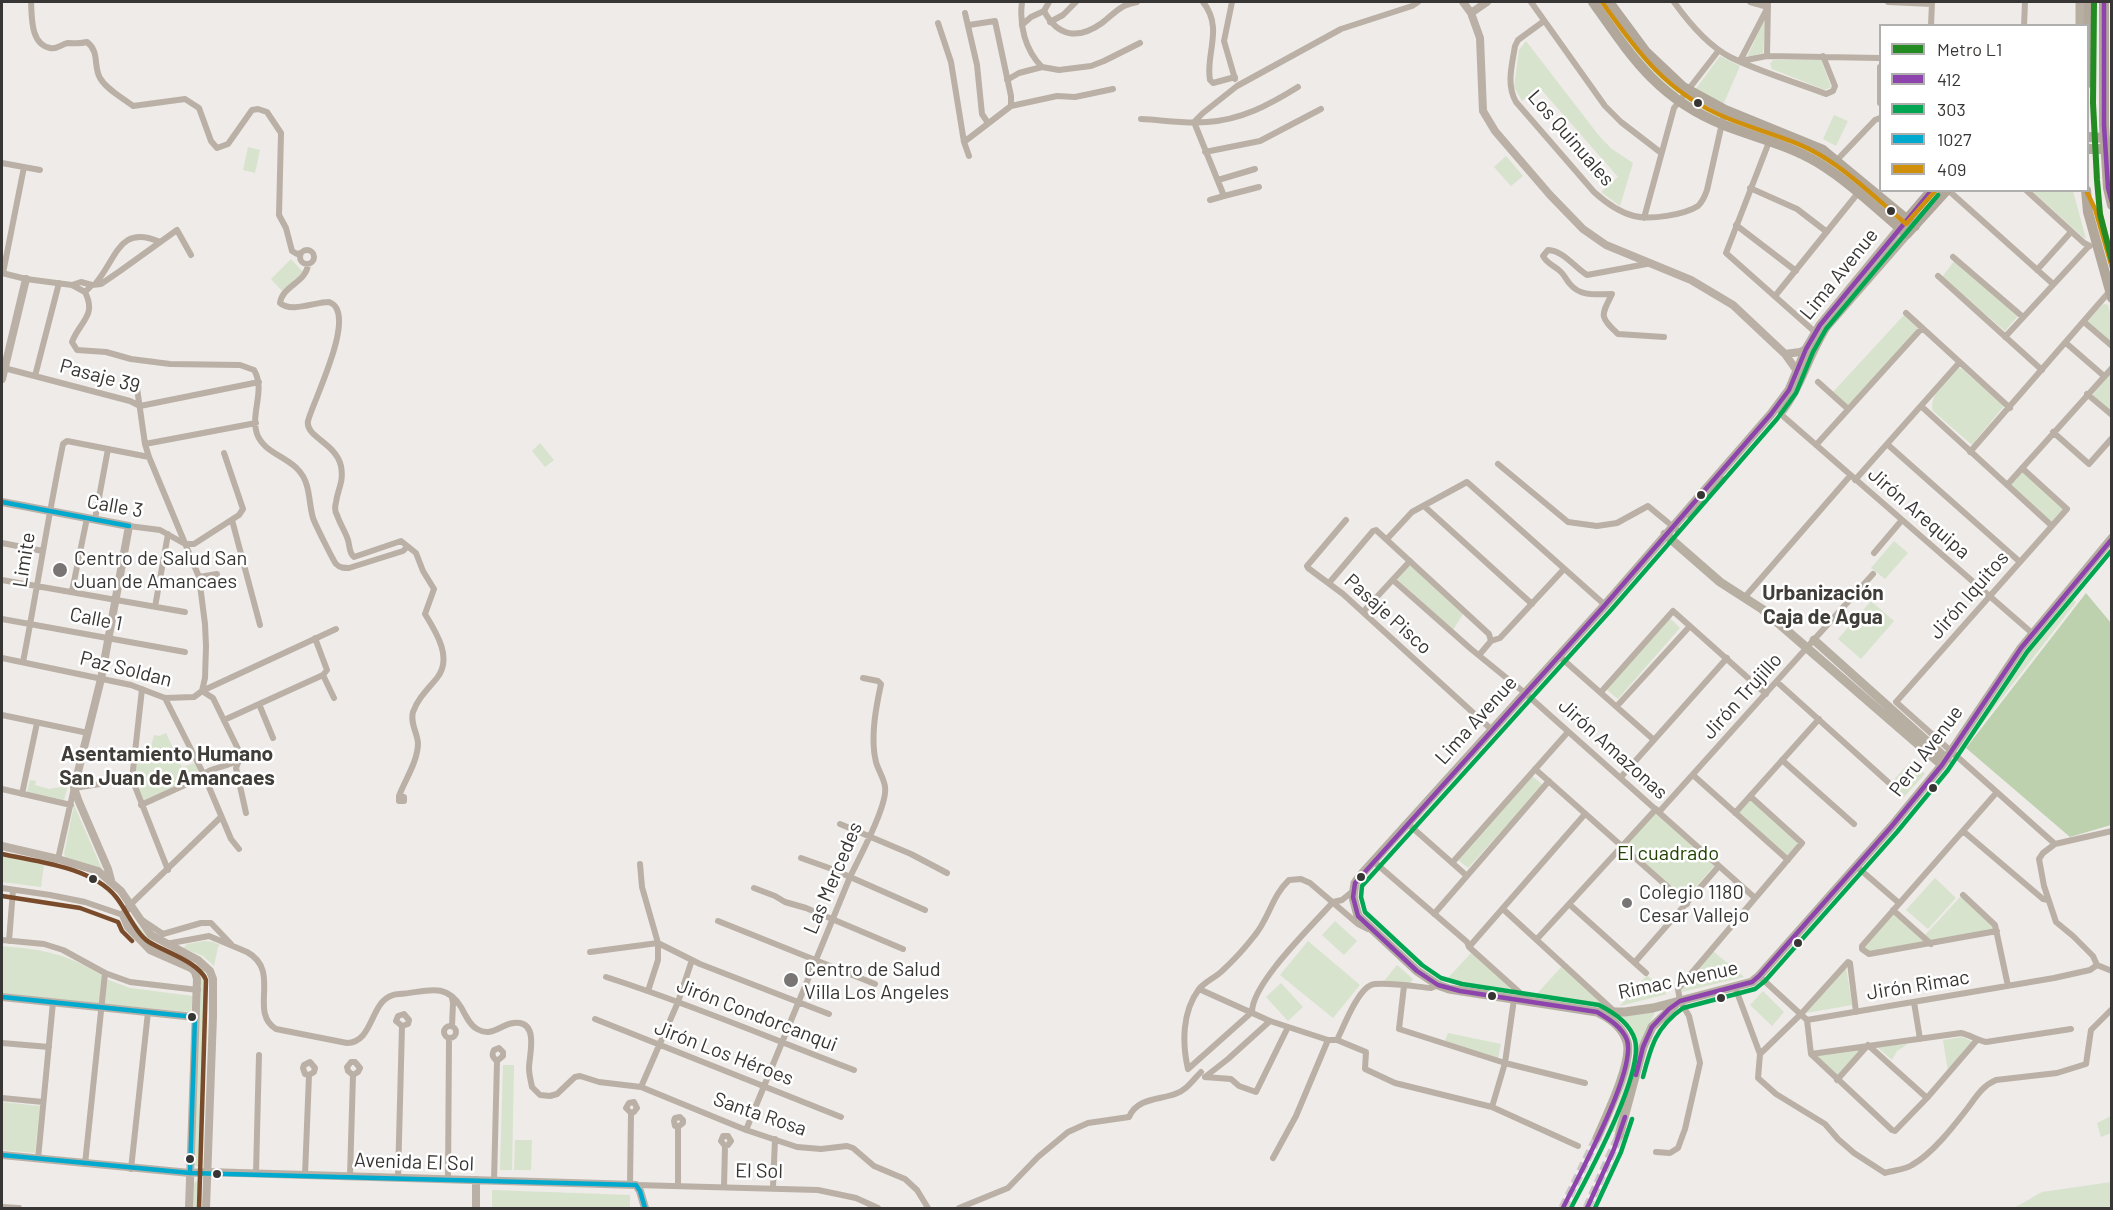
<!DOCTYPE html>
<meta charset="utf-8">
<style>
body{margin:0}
#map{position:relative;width:2113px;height:1210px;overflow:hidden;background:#eeebe9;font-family:Barlow,sans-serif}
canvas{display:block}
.frame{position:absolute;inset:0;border:3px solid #383635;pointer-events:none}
.legend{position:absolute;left:1879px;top:24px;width:210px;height:168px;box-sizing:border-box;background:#fff;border:2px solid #afafae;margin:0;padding:8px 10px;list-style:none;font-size:18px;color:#383635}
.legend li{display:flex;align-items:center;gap:12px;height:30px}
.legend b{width:30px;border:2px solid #afafae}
</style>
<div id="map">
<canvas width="2113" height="1210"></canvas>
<div class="frame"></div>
<ul class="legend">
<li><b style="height:8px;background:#228b22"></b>Metro L1</li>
<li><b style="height:8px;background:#8e44ad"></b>412</li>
<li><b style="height:8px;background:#00a651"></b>303</li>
<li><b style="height:8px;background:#00a9ce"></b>1027</li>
<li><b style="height:8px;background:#d1900b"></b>409</li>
</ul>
</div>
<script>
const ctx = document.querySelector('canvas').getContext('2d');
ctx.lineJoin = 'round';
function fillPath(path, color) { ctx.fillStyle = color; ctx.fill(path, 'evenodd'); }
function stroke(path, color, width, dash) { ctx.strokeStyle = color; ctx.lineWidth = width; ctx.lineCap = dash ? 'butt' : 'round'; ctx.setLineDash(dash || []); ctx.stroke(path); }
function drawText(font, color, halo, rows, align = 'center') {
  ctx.font = font + ' Barlow,sans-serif'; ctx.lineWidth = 5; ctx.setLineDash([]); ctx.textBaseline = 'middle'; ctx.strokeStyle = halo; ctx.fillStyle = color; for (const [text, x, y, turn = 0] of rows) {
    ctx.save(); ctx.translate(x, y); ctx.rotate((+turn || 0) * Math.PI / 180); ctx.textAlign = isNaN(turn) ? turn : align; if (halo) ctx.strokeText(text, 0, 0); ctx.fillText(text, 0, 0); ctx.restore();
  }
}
fillPath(new Path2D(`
 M1598 2H1606L1681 90 1676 95 1646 67Z
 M1766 16 1763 53 1747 57Z
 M1526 41 1600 137 1612 149 1633 163 1620 206 1601 192 1618 177 1539 87 1522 101 1514 87 1519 50Z
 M1720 56 1740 66 1723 105 1695 90Z
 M1773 60H1821L1831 87 1825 90 1772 69 1770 64Z
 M1688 95 1720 113 1718 119 1685 99Z
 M1834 115 1848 121 1836 146 1823 139Z
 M1728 117H1731L1817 151 1893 213 1891 216 1843 175 1728 122Z
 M248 147 260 150 255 173 243 170Z
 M1506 156 1523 176 1511 186 1494 167Z
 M2032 191H2073L2086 239 2083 237Z
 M291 259 303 272 282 291 271 279Z
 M1955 260 2018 316 2005 331 1942 277Z
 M2105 304 2108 305 2111 317V343L2087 322 2102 305Z
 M1904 315 1919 329 1848 407 1832 393Z
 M1958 368 1962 369 2004 406 1972 445 1933 411C1928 395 1948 380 1958 368Z
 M2111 373V412L2093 395Z
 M540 443 554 460 545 467 532 451Z
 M2022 468 2065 509 2052 524 2007 484Z
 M1894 541 1908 553 1885 579 1871 568Z
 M1410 565 1463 614 1453 630 1397 579Z
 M2069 597 2076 602 1975 733 1971 731 2033 642Z
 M1871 601 1894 621 1861 659 1838 639Z
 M1670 618 1680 628 1618 699 1606 689Z
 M166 733 182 767 195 763 200 772 198 776 142 802 133 779 139 749 150 750 154 735 159 736Z
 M1911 761 1925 774 1903 798 1889 785Z
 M1531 775 1543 785 1468 868 1456 858Z
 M30 780 36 781 35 785 49 789 68 786 64 800 27 792Z
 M1750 798 1799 843 1786 857 1738 812Z
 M74 805 102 869 66 859 64 854Z
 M1656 811 1716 864 1685 899 1625 845Z
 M2 856 44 865 41 887 2 882Z
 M1935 878 1956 898 1928 929 1906 910Z
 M1962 895 1993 924 1994 930 1931 941 1925 935Z
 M1894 912 1923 940 1922 942 1867 952 1865 947Z
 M132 919 155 944 201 966 207 976 202 1162 198 1167 194 1165 199 975 150 947 131 927Z
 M1335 921 1357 941 1344 955 1322 935Z
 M205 941 213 942 220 945 218 947 214 966 203 956 183 948 187 944Z
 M1308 941 1360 985 1333 1018 1280 975Z
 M2 946C46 950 65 953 103 976L100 1004 2 993Z
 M1713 951 1744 977 1682 992 1683 986Z
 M1472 952 1510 987 1509 991 1448 982 1446 980Z
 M1397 965 1413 979 1410 984 1384 981Z
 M1563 965 1602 1003 1600 1006 1535 996Z
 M1846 967 1852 1005 1806 1013Z
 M1647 975 1667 994 1620 1006Z
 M106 979 130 988 193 996 191 1012 103 1004Z
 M1281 983 1303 1007 1288 1021 1266 997Z
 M1763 991 1784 1012 1772 1026 1750 1005Z
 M1655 1012 1637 1050 1618 1132H1609L1635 1051C1634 1036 1627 1025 1615 1017Z
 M1448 1033 1501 1044 1498 1058 1445 1041Z
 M1962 1037 1973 1042 1948 1071 1943 1040Z
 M1908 1044 1897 1051 1892 1060 1877 1047Z
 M1863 1048 1837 1076 1814 1055Z
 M503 1065H514L512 1170H500Z
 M2 1102 40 1106 35 1153 2 1150Z
 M2111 1116V1133L2101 1137 2097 1123Z
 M515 1140H532L531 1170H514Z
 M198 1180 201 1185V1208H192L193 1184Z
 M2111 1182V1208H2014L2042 1192Z
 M492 1190 630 1195V1208H492Z`), '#d7e3cc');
fillPath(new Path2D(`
 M2086 593 2111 623V825L2070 837 1966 748Z`), '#bed1ae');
stroke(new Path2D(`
 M1563 1208 1597 1138
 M1587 1208 1619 1136`), '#cac7c5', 9, [9, 4.5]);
stroke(new Path2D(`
 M31 2C32 16 30 44 50 48 57 50 61 44 68 43 75 43 80 44 87 42 100 52 93 66 100 78 107 90 123 98 133 106L185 99 199 108 211 141 217 148 228 144 252 110 258 109 267 112 281 133 279 215 286 228 292 251 297 254 300 253
 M1022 2C1019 25 1025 50 1042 67
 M1203 2C1224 28 1205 55 1210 80L1213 83 1235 77
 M1232 2 1224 41 1235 79
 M1531 2 1605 106 1621 122 1660 152
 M1674 2C1689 23 1707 45 1730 57 1760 72 1795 82 1826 94L1833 91 1835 86 1823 56
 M1888 2 1932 4
 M1044 11C1058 37 1078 40 1102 23 1109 18 1116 10 1124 6 1128 4 1133 3 1137 2
 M965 13 977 65 982 114 988 123
 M1544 21 1518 40 1515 46C1512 65 1506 85 1516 102L1594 192C1605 202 1618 212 1634 216 1650 220 1684 215 1698 206 1703 201 1705 196 1707 190L1725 110
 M1050 22 1063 15 1076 2
 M938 23 951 62 964 142 969 156
 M969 25 995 21 1011 96V106
 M1022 25 1031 17 1044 11 1049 2
 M1931 26 1932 2
 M2024 26 2025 2
 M1767 56 1768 2
 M1740 61 1768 7 1750 2
 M1741 61 1767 56 1880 58
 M1880 67V103
 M1007 80 1019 73 1042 67 1059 70 1091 66 1104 61 1140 43
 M1141 119C1163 120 1185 124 1207 122 1241 120 1269 105 1298 87
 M964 142 1011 106 1057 96 1075 97 1113 89
 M1769 142 1726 253 1815 332
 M1205 152 1260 141 1321 109
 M1837 160 1875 120 1880 118
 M2 163 40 170
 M1218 180 1255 169
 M1259 187 1224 196 1194 122 1203 113 1237 86 1341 29 1412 6 1418 2
 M1750 188 1797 209 1827 232
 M1948 190 2053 284
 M2026 190 2084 243 2090 246
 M1210 200 1224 196
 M1644 218 1674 108 1719 50
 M1736 225 1796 271
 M300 257a7 7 0 1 1 14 0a7 7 0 1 1-14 0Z
 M1953 257 2023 317
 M1652 263 1587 275C1574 267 1564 251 1548 250L1543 256C1547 264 1555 266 1561 272 1565 276 1567 281 1570 284 1580 297 1597 294 1612 294 1601 316 1599 316 1618 334L1664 337
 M308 264C307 282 282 286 280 303 291 313 315 302 329 302 359 312 313 401 308 421 305 437 336 443 341 466 344 482 338 488 336 502 335 506 335 512 337 515 340 524 345 531 348 540 350 547 349 553 354 557L401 541 416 553 423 571 434 589 425 614C436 632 453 658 437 678 428 689 418 698 413 712 410 723 417 732 418 743 418 761 405 780 399 796V801H404V797L399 796
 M2037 270 2071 232
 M2 273 26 279 72 285 85 292C97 316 80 321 72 342L77 350 106 352 131 359 170 364 240 365 254 370C266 390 250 413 257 434 266 458 299 456 307 486 310 497 310 508 313 518 315 524 333 560 336 564 340 568 344 568 349 568L403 551 407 547
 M3 273 24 167
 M1938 276 2042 370
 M96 283C117 258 119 224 160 242
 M72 285 81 282 92 285
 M85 292 92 285 101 284 120 271 177 230 191 255
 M1775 296 1858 193
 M1906 313 2010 408
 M2084 322 2112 346
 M2005 337 2089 246
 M2066 343 2104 376
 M4 368 130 401 140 406 259 382
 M35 376 59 283
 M1818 382 1848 409
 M137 388 145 444 149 457 199 577 205 624 206 646 205 678 202 691
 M2087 394 2112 415
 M1921 406 2052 526
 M1784 417 2032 633
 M2053 432 2089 464 2112 438
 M145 444 256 423
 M1887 444 2020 562
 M1816 445 1922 328
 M1970 452 2109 292
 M1498 464 1568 522 1597 526 1617 523 1648 506 1677 530
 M2022 468 2067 509 1896 702 2055 844
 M1855 480 1959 363
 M2007 485 2112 368
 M1424 506 1532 604
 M95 519 108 449
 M232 520 260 625
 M1346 520 1307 566 1308 568 1343 594 1492 730
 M129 526 160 530 185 544H194L239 515 243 509 224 453
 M1387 539 1412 512 1467 482 1605 605
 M2 543 43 551
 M1874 553 1902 520
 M199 577 217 574
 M2 580 185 612
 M1393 580 1471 649 1525 693 1755 898
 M1329 583 1373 531 1376 530 1489 634 1491 641 1480 654
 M72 591 87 518
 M1744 598 1850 476
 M155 607 168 534
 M1363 612 1410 561
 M2 619 185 652
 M1491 641 1500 638 1564 569
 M1559 656 1654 740
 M2 658 131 685 165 698 194 697 202 691 336 629
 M23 662C37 590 48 517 63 444L67 441 149 457
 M323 675 334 698
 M1777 682 1888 782
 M142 689 132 779 168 870
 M1601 692 1673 611 1766 694
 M165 698 203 773 231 839 239 849
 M259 704 273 738
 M1617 706 1690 626
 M2 715 88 733
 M224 720 323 675 327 670 315 638
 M239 760 236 768 246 813
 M1782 760 1854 824
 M1535 769 1687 904
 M1693 775 1788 860
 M1621 777 1727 658
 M2 789 71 805
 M22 794 37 723
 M141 805 198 779C210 766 223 769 239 760L240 753 213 698 202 691
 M1659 812 1873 574
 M1735 813 1819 719
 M1407 823 1467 876
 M840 824 911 854 947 873
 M1963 831 2043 899 2048 900
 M801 858 832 869 925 910
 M58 859 74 788 132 779
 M1373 861 1467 942 1469 947 1528 1000
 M1452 863 1568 732
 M640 864 642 887 658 943V960L648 991
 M1856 866 1899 903
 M2 888 50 895 85 902 123 915
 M754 888 775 896 785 902 806 908 903 949
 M1963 895 1995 925 2008 986
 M1333 902 1342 900 1353 891
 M1569 904 1646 973
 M129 906 221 817
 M1503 909 1615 1012
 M1893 910 1931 944
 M1434 914 1549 781
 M142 920 163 934 201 923H211L231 944
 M718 921 875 984
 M1997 931 1869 954 1862 949V946L1997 792
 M1537 939 1656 809
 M2 940 44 944 63 950 105 973 130 982 198 990
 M9 941 13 890
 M166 944 209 936 247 952C282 971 248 1012 276 1029L347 1043C376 1042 369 995 399 994 424 993 444 980 461 1007 465 1015 470 1025 477 1029 494 1039 503 1020 520 1023 538 1026 529 1057 529 1068 529 1075 531 1081 532 1087L540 1095 550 1096 557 1094 575 1077 580 1076 599 1082 641 1087 746 1130 797 1147 821 1149 847 1146 853 1148 874 1166 905 1179 917 1190 928 1208
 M1469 947 1585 814
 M590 952 658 943 700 964 829 1014
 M1635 962 1719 866
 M2097 965 2093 956 2073 936 2056 922 2044 886 2039 859 2043 853 2055 844 2112 831
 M2097 965 2112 971
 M1759 976 1807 1020 2054 978 2090 970 2097 965
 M606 977C691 1004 771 1039 854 1070
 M1404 986 1399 1029 1505 1063 1585 1083
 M1735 987 1760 1054 1758 1078 1776 1094 1825 1124 1838 1139 1854 1153 1885 1173C1894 1170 1904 1170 1912 1165 1932 1154 1953 1127 1967 1109 1976 1097 1982 1086 1996 1080L2057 1073 2086 1064 2091 1030 2112 1009
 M1199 989 1270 1021 1328 1040H1337L1366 1052 1365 1069 1395 1083 1492 1107 1578 1146
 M1914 1002 1920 1039
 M595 1019 841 1117
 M1807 1020 1811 1054 1892 1130 1895 1131 1927 1098 1977 1040
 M444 1032a6 6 0 1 1 12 0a6 6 0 1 1-12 0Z
 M452 1026 453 1003 452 998
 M1337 1040C1344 1026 1357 991 1371 985 1381 981 1418 987 1431 988L1438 985
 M2 1043 49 1047
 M1760 1054 1801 1014 1848 962 1850 963 1856 1012
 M1811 1054 1961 1033C1970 1035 1977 1040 1986 1042L2071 1029
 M1188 1069C1182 1043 1182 1012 1199 989 1205 982 1214 978 1221 972 1233 961 1245 948 1255 935 1269 918 1272 896 1289 880L1301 879 1310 883 1358 924 1368 929
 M1188 1069 1252 1012C1252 983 1313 925 1333 902
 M1205 1077 1231 1079 1239 1086 1256 1092 1288 1027
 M1205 1077 1228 1059 1270 1021
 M1837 1080 1868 1045 1927 1098
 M641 1087 678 1002 692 960
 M2 1098 43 1102
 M1492 1107 1505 1063 1514 999
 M746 1130 850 877C858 860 888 805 885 787 884 778 878 770 876 762 870 738 876 707 881 684L878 681 863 678
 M1656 1152 1670 1153 1678 1148 1685 1129 1700 1063 1689 1016 1680 1001 1678 989 1802 843 1750 796
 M1273 1158 1296 1116 1328 1040
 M38 1159 53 1002
 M85 1164 105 973
 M131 1169 148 1012
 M256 1173 259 1055
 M305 1175 309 1075 314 1072 315 1068 310 1062 304 1065 303 1068 305 1074 309 1075
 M350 1176 353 1075 348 1071 347 1067 351 1062H355L360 1068 358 1072 353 1075
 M398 1178 402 1026 396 1021 398 1016 404 1014 409 1020 408 1024 402 1026
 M448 1179 449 1038
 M494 1181 497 1061C493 1058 491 1055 494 1050L499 1048 503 1052V1056L497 1061
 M630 1185 631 1113 626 1108 629 1103 634 1102 637 1108 634 1112 631 1113
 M636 1185 818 1190 856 1198 878 1208
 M678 1186V1127L675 1126 674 1121 675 1118 680 1117 683 1120V1123L678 1127
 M724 1187 725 1146 721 1141 723 1136H728L731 1141 728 1145 725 1146
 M773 1187 775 1139
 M2 1207 19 1208
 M959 1208 1008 1188 1038 1157 1068 1132 1088 1123 1129 1117C1137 1098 1159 1100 1175 1094 1186 1091 1193 1080 1201 1072`), '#bab0a5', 6);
stroke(new Path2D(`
 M1463 2 1471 13 1480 38 1483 111 1495 131 1550 195 1583 229 1606 245 1691 280 1733 305 1785 354 1797 371
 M1471 13 1487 2
 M1785 354 1800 352 1806 349 1809 350
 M2 379 26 279
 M2 502 129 526 101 679 74 788 79 802 108 869 111 880
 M2 846 58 859 98 871 121 891 151 935 198 960 210 971 213 979V1016L206 1208
 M129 906 123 915 128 927 150 950 191 968 195 972 197 979 189 1208
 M2 997 195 1017
 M2 1155 190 1173 207 1172 636 1185 640 1191 645 1208
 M476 1208V1180`), '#bab0a5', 8);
stroke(new Path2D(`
 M2080 26V2
 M1907 219 1820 325 1806 349 1789 390 1771 414 1605 605 1360 876 1355 883 1353 897 1358 916 1417 971 1438 985 1449 989 1597 1012H1625L1653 1008 1752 982 1759 976 1783 949 1891 827 1942 765 2021 648 2112 538
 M1782 411C1802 385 1809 353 1827 326L1907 234
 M1690 514 1721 480
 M1665 534 1720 582 1762 609 1942 765
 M1814 640 1947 759
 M1619 1136 1643 1047 1652 1027 1676 1004
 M1597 1138C1606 1117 1633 1062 1627 1042 1623 1028 1611 1019 1599 1013`), '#b8afa3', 9);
stroke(new Path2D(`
 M1593 2C1631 56 1658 99 1724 125 1754 137 1789 145 1817 162 1850 182 1878 210 1907 234L1947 190
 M1609 2 1646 52 1683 87 1725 110 1823 150 1915 226
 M2104 2V125L2108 188 2112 205
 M2088 83 2089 2
 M2088 137 2105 138
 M2088 149H2106
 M2086 190 2088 212 2112 298
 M1907 219 1932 190`), '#b1a79b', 10);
stroke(new Path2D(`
 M2104 2V125L2108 188 2112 203
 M1636 1075 1643 1047 1652 1027 1669 1009 1680 1001 1752 982 1759 976 1891 827 1942 765 2021 648 2112 539
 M1563 1208C1578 1177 1637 1070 1627 1040 1622 1027 1609 1019 1597 1012L1460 991 1438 985 1417 971 1358 916 1353 897 1355 883 1605 605 1771 414 1789 390 1806 349 1820 325 1932 190
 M1587 1208 1614 1149 1625 1117`), '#8e44ad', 4.5);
stroke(new Path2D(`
 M1643 1077C1651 1046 1656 1027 1683 1008L1755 989 1765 981 1897 832 1948 770 2027 652 2112 550
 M1571 1208C1588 1175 1644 1075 1635 1040 1630 1023 1613 1012 1599 1005L1462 984 1441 978 1422 965 1365 912 1361 897 1362 886 1611 610 1777 419 1796 393 1813 352 1826 329 1938 195
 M1595 1208 1621 1152 1632 1119`), '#00a651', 4.5);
stroke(new Path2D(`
 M2 502 129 526
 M2 997 195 1017 190 1173
 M2 1155 190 1173 636 1185 640 1191 645 1208`), '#00a9ce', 4.5);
stroke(new Path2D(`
 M1602 2C1637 52 1668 94 1727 118 1758 131 1791 138 1820 155 1852 174 1878 200 1906 224L1936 190
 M2086 190 2095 209 2112 268`), '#d1900b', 4.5);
stroke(new Path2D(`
 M2 854C38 862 92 867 116 897 126 909 136 934 149 942 165 952 199 962 206 980L199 1208
 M2 896 80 908 118 922 122 931 132 941`), '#7a4b2a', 4.5);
stroke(new Path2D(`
 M2094 2 2093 103 2097 180 2100 214 2112 261`), '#228b22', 6);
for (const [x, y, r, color] of [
 [1698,103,5,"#383635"],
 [1891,211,5,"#383635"],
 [1701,495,5,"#383635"],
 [60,570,8,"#787574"],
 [1933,788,5,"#383635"],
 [1361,877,5,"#383635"],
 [93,879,5,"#383635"],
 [1627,903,6,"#787574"],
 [1798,943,5,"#383635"],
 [791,980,8,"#787574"],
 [1492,996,5,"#383635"],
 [1721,998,5,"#383635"],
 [192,1017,5,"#383635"],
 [190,1159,5,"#383635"],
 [217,1174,5,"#383635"]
]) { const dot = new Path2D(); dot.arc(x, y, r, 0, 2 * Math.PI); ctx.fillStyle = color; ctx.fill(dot); stroke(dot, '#fff', 2); }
drawText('20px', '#383635', '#fff', [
 ["Los Quinuales",1571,138,49],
 ["Lima Avenue",1839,274,-51],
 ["Pasaje 39",100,376,15],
 ["Calle 3",115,506,10],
 ["Jirón Arequipa",1919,513,41],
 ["Limite",24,560,-81],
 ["Jirón Iquitos",1969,595,-49],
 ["Pasaje Pisco",1388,614,42],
 ["Calle 1",96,619,11],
 ["Paz Soldan",126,669,14],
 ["Jirón Trujillo",1742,696,-48],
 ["Lima Avenue",1476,720,-48],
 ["Jirón Amazonas",1613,749,42],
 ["Peru Avenue",1926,751,-53],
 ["Las Mercedes",833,878,-67],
 ["Rimac Avenue",1678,980,-12],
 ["Jirón Rimac",1918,985,-9],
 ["Jirón Condorcanqui",757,1015,21],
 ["Jirón Los Héroes",724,1053,21],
 ["Santa Rosa",760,1114,19],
 ["Avenida El Sol",414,1162,2],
 ["El Sol",759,1171,1]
]);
drawText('20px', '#383635', '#fff', [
 ["Centro de Salud San",74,558],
 ["Juan de Amancaes",74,581],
 ["Colegio 1180",1639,892],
 ["Cesar Vallejo",1639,915],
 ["Centro de Salud",804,969],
 ["Villa Los Angeles",804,992]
], 'left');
drawText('20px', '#224200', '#fff', [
 ["El cuadrado",1668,853]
]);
drawText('bold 21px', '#413d39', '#fff', [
 ["Urbanización",1823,593],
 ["Caja de Agua",1823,617],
 ["Asentamiento Humano",167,754],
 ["San Juan de Amancaes",167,778]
]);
</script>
